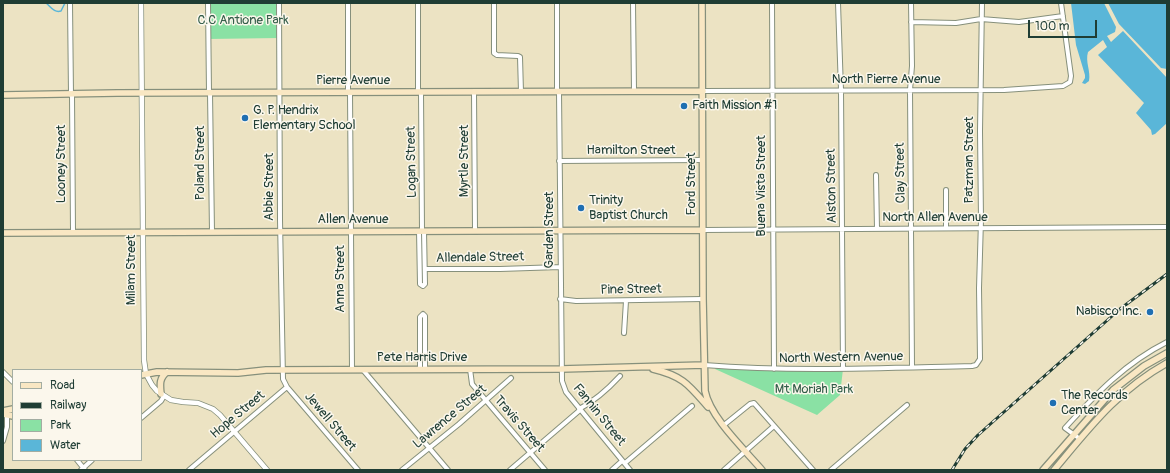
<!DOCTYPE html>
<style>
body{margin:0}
#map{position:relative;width:1170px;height:473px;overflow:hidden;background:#ece3c3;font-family:Pangolin,sans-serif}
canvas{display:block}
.frame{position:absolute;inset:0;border:4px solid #1f3d34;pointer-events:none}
.legend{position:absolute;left:12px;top:369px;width:130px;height:92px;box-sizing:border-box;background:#fbf7ec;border:1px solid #a3ada2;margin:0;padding:5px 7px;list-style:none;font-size:12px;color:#1f3d34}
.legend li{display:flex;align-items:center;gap:8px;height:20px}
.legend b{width:20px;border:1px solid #a3ada2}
.scale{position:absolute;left:1028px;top:20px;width:69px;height:18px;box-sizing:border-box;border:2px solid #1f3d34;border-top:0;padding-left:5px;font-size:12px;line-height:14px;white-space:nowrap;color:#1f3d34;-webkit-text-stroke:3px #fbf7ec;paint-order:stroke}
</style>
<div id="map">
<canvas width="1170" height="473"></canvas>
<div class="frame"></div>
<ul class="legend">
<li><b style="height:5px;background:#f9e7c3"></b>Road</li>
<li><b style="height:5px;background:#1f3d34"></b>Railway</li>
<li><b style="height:11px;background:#8ae1a4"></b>Park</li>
<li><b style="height:11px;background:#5ab6d8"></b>Water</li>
</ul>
<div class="scale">100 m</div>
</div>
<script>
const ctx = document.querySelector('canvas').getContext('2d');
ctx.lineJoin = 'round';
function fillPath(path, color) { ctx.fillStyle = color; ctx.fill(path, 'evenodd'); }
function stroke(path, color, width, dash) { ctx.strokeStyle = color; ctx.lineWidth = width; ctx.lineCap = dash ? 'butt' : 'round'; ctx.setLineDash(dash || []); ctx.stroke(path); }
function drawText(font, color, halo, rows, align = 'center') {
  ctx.font = font + ' Pangolin,sans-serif'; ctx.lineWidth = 3; ctx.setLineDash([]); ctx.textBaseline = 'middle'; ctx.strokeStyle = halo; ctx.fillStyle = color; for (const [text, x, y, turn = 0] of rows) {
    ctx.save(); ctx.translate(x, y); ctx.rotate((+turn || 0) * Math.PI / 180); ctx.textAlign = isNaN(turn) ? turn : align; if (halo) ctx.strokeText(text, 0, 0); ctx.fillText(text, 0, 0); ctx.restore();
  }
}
fillPath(new Path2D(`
 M208 3H279V38L208 39Z
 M717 366 843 369 840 395 817 415 715 369Z`), '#8ae1a4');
fillPath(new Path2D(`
 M1071 3H1104L1116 27 1115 32 1107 36 1111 42 1123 31 1167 78V123L1155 134 1152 135 1151 130 1136 113 1144 103 1098 55 1107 47 1103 40 1088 52C1085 62 1091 71 1089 81L1085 84 1082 83 1085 78V75L1076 45Z
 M1108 3H1167V69L1161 68 1119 24Z`), '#5ab6d8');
stroke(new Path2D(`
 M46 3C51 7 54 13 61 11L65 3`), '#5ab6d8', 1.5);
const minor = new Path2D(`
 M70 3 71 95
 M208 3 209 93
 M348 3V93
 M418 3V92
 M494 3V53L497 55 518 56 520 57 521 92
 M557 3V92
 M633 3 634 91
 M772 3 774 369
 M838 3 841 90 843 369
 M911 3 912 66 910 90 912 367
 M911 22 956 23 981 19 1019 22 1063 16
 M703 91 1004 90 1063 86 1070 82 1071 76 1061 3
 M350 92 352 370
 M421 92 422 231
 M474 92 475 230
 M559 92 562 381 566 392 630 470
 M210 93 212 232
 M72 95 73 232
 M559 161 703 160
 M876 175 877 229
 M946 190V228
 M703 230 1167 227
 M419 231 420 284 423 286 425 284 424 231
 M425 269H500L560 267
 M560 299 576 301 703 299
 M624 333 626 301
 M704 365C793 372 883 368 972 366L976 365 980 359 979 288 981 220 980 131 982 3
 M420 369V317L423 314 425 316V369
 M470 369 472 384 545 470
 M363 370 448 470
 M3 372 13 382
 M287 387 358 470
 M579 409C595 401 608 389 620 376
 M141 418 161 401 164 396
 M724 425 750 404 754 403 813 470
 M1080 439 1065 428C1096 394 1125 363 1167 342
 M3 441 7 427V415
 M77 460 85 470
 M625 463 692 406
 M81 470 92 460
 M189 470 287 387 283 379 280 220 279 3
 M402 470 459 424 511 378
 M510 470 580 410
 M612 470 622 461
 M724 470 774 426
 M831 470 907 405`);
const tertiary = new Path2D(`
 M141 3 144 360 146 374 152 385 157 391 171 400 183 402 198 403 213 409 220 415 267 470`);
const secondary = new Path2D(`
 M702 3 703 299 705 391C710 417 744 449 762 470
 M3 95 117 93 703 91
 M3 233 703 230
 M653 369C683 376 689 385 708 407
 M141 375 157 372 238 373 266 370 561 369 704 365
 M161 394C160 385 159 378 167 372
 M3 411 13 409
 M3 414 13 416
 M1043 470 1113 390 1144 366 1167 353
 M1054 470C1090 427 1117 391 1167 363`);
stroke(minor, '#86907c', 6);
stroke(tertiary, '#86907c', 6);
stroke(secondary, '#86907c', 8);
stroke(minor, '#fff', 4);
stroke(tertiary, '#fff', 4.5);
stroke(secondary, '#f9e7c3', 5.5);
const rail = new Path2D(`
 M952 470 965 449 978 435 1120 309 1167 274`);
stroke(rail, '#1f3d34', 3);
stroke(rail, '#fbf7ec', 1.5, [4.5]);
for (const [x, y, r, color] of [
 [684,106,4,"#1f6fb2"],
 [245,118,4,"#1f6fb2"],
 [581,208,4,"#1f6fb2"],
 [1150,312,4,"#1f6fb2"],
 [1053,403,4,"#1f6fb2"]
]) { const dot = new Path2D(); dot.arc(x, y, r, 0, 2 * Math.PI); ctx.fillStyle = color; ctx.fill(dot); stroke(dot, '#fbf7ec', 1.5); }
drawText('13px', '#345e4a', '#fbf7ec', [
 ["C.C Antione Park",243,21],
 ["Mt Moriah Park",814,390]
]);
drawText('13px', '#1f3d34', '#fbf7ec', [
 ["North Pierre Avenue",886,80],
 ["Pierre Avenue",353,81],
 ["Hamilton Street",631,151],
 ["Patzman Street",970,160,-90],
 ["Myrtle Street",465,161,-90],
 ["Logan Street",412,162,-91],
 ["Poland Street",201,163,-90],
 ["Looney Street",62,164,-90],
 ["Clay Street",901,173,-91],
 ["Ford Street",692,184,-90],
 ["Buena Vista Street",762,186,-90],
 ["Alston Street",832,186,-91],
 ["Abbie Street",270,187,-90],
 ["North Allen Avenue",935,218],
 ["Allen Avenue",353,220],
 ["Garden Street",550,230,-90],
 ["Allendale Street",480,258,-1],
 ["Milam Street",132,270,-90],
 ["Anna Street",341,279,-90],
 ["Pine Street",631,290,-1],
 ["Pete Harris Drive",422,358],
 ["North Western Avenue",841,358,-1],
 ["Hope Street",238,415,-40],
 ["Fannin Street",599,415,51],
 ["Lawrence Street",450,417,-40],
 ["Jewell Street",330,422,50],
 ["Travis Street",519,424,49]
]);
drawText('13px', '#1f3d34', '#fbf7ec', [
 ["Faith Mission #1",692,106],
 ["G. P. Hendrix",253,111],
 ["Elementary School",253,126],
 ["Trinity",589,201],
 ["Baptist Church",589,216],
 ["Nabisco Inc.",1142,312,"right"],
 ["The Records",1061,396],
 ["Center",1061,411]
], 'left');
</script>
